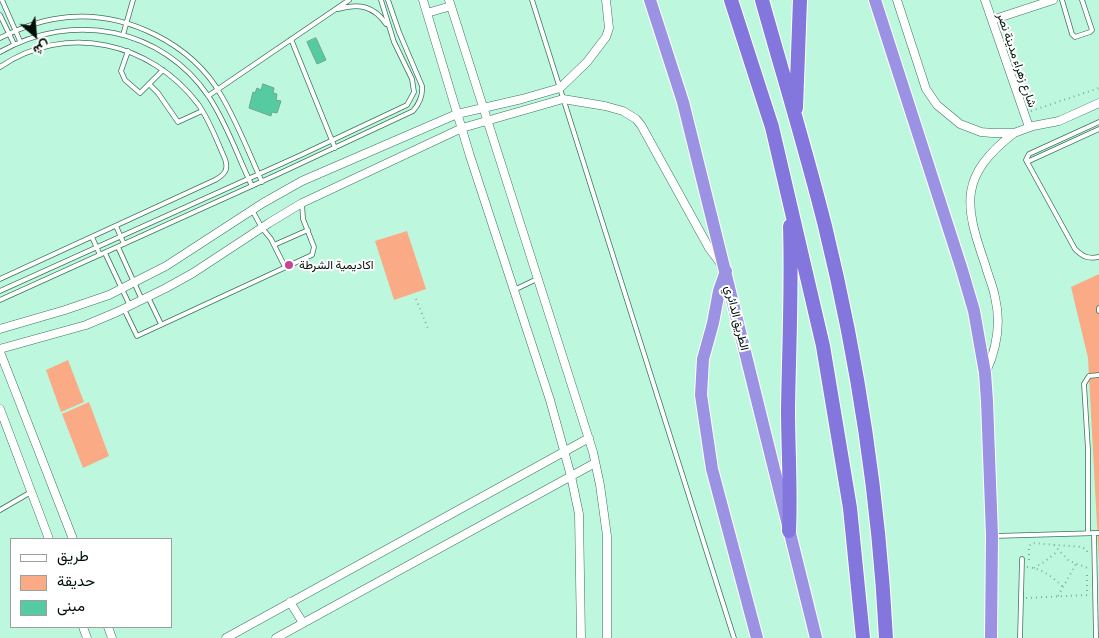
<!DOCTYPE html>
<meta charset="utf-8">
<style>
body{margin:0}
#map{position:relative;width:1099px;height:638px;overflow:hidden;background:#bdf8de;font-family:Commissioner,Vazirmatn,sans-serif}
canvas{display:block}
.legend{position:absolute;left:10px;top:538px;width:162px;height:90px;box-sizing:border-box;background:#fff;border:1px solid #99a09d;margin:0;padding:6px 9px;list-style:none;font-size:15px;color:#001109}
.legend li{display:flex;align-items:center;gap:10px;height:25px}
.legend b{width:25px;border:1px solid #99a09d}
.north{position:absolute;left:10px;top:10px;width:50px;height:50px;-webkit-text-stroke:4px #fff;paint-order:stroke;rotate:153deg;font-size:14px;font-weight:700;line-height:20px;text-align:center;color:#001109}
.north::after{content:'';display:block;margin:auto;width:18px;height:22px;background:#001109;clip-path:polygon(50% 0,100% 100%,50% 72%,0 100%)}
</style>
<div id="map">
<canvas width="1099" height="638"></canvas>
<ul class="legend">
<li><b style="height:6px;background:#fff"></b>طريق</li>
<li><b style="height:14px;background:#faab85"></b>حديقة</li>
<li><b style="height:14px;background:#56cba1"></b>مبنى</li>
</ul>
<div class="north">ش</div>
</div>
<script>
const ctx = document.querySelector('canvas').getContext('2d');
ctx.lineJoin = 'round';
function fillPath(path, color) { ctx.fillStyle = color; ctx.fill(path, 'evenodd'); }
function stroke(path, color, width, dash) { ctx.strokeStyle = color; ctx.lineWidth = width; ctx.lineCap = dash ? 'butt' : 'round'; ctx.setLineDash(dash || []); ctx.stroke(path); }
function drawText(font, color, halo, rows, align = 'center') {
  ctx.font = font + ' Commissioner,Vazirmatn,sans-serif'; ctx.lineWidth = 4; ctx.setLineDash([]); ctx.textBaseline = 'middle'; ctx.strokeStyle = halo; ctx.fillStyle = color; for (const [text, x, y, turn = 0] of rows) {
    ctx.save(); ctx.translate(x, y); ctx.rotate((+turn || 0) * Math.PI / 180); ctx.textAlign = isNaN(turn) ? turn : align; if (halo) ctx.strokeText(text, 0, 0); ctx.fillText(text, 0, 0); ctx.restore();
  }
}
fillPath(new Path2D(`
 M407 231 426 289 394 300 375 241Z
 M1099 274V563L1088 358 1071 287Z
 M68 360 84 402 61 412 46 370Z
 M89 402 109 456 83 468 62 414Z`), '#faab85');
const building = new Path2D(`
 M316 38 326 60 317 64 307 42Z
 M263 84 274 88 273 93 277 94 276 100 281 101 277 113 272 112 271 116 249 108 253 92 255 93 257 88 261 90Z`);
fillPath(building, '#56cba1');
stroke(building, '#6da58e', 1);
const service = new Path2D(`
 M2 0 20 41
 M532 0 734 638
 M1062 0 1072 34 1075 37 1090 32 1092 30 1082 0
 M338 9C359 3 374 6 386 24
 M0 15 14 44
 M123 35 133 0
 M0 38C22 27 44 19 69 17 127 12 192 44 221 95 237 122 249 153 262 182
 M291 39 335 148
 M128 51 121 71 125 80 140 93 163 70
 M0 52C72 11 162 27 209 97 227 124 238 157 252 186
 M0 67C66 22 151 42 198 104 210 121 217 141 225 159 229 170 224 175 215 180L0 279
 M149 84 158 93 178 122 202 111
 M208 96 349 0
 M1099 122 1029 154 1026 160 1075 249C1083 257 1088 259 1099 257
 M1027 162 1099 129
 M252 210 262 228 271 239 285 267
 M116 226 124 244
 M92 237 100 255
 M274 245 308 230
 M118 247 142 300
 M105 253 130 306
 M514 290 537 279
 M0 291 301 155 407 105 414 92 412 79 394 42 381 0
 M148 297 161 324
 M0 300 276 175 413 111C419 104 423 96 422 86L399 32 388 0
 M1099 308V311
 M124 309 137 336 312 255 314 247 303 219 302 203
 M0 510 31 492
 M1088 533V450L1084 384 1089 376 1099 375
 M1094 533 1096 638
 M994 536 1099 533
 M1020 638 1022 559`);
const minor = new Path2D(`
 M423 0 470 156 550 400 571 476 579 514 581 638
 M449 0 593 452 600 485 607 536V638
 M897 0 926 89 937 105 960 124 981 132 992 133H1014L1033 126 1059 121 1099 103
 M985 0 1029 127
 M427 13 451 6
 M992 20 1053 0
 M0 329 65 310 109 295 166 266 263 203 302 181 457 114 522 99 560 88 587 62 606 37 609 28 606 0
 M0 349 86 325 117 312 166 288 193 273 269 223 302 203 462 128 563 99 605 106 623 111 636 119 641 125 709 248 721 264
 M0 352 73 539
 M986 372C997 348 1001 322 995 297 993 286 988 275 985 264 964 204 959 176 1014 133
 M0 409 49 539
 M290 602 303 623
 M83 627 87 638
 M108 627 112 638
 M226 638 589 438
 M276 638 595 463`);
const trunk = new Path2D(`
 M650 0 683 102 816 638
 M875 0 962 270 974 311 985 373 987 401 992 536 991 638
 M726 271 719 291 713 323 703 359 701 395 712 469 757 638`);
const motorway = new Path2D(`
 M731 0 772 127 823 346 850 508 863 638
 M762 0C783 75 806 150 825 226 858 361 879 500 886 638
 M796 108 800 0
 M789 531C791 490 788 449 788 409 789 348 792 287 790 226`);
stroke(service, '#3c735d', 5.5);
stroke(minor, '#3c735d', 9);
stroke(trunk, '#fff', 14);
stroke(motorway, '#fff', 16);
stroke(new Path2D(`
 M1031 111 1099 88
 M416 299 429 331
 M1054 545 1069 561 1088 568
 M1029 560V546L1032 543 1082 547 1087 550V554
 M1027 567C1041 568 1053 577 1063 587
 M1034 568 1044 562 1058 551
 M1058 596 1076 564
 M1026 598 1087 595V574`), '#80ae99', 2, [1, 4]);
stroke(service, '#fff', 4);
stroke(minor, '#fff', 8);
stroke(trunk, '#9c92e4', 12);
stroke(motorway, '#8377dd', 14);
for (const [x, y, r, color] of [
 [289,265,5,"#c44593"]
]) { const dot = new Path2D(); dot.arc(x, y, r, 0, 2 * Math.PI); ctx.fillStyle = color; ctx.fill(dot); stroke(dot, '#fff', 2); }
drawText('12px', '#001109', '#fff', [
 ["شارع زهراء مدينة نصر",1017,60,71],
 ["الطريق الدائري",737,318,76]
]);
drawText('12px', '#001109', '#fff', [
 ["اكاديمية الشرطة",299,265]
], 'left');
</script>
